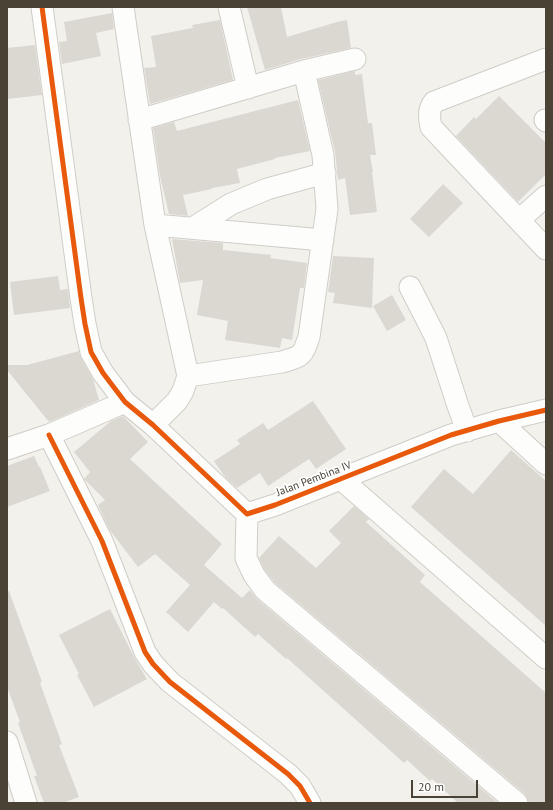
<!DOCTYPE html>
<style>
body{margin:0}
#map{position:relative;width:553px;height:810px;overflow:hidden;background:#f3f1ec;font-family:"PT Sans",sans-serif}
canvas{display:block}
.frame{position:absolute;inset:0;border:8px solid #4b4236;pointer-events:none}
.scale{position:absolute;left:411px;top:780px;width:67px;height:18px;box-sizing:border-box;border:2px solid #4b4236;border-top:0;padding-left:5px;font-size:12px;line-height:14px;white-space:nowrap;color:#4b4236;-webkit-text-stroke:3px #fff;paint-order:stroke}
</style>
<div id="map">
<canvas width="553" height="810"></canvas>
<div class="frame"></div>
<div class="scale">20 m</div>
</div>
<script>
const ctx = document.querySelector('canvas').getContext('2d');
ctx.lineJoin = 'round';
function fillPath(path, color) { ctx.fillStyle = color; ctx.fill(path, 'evenodd'); }
function stroke(path, color, width, dash) { ctx.strokeStyle = color; ctx.lineWidth = width; ctx.lineCap = dash ? 'butt' : 'round'; ctx.setLineDash(dash || []); ctx.stroke(path); }
function drawText(font, color, halo, rows, align = 'center') {
  ctx.font = font + ' "PT Sans",sans-serif'; ctx.lineWidth = 3.5; ctx.setLineDash([]); ctx.textBaseline = 'middle'; ctx.strokeStyle = halo; ctx.fillStyle = color; for (const [text, x, y, turn = 0] of rows) {
    ctx.save(); ctx.translate(x, y); ctx.rotate((+turn || 0) * Math.PI / 180); ctx.textAlign = isNaN(turn) ? turn : align; if (halo) ctx.strokeText(text, 0, 0); ctx.fillText(text, 0, 0); ctx.restore();
  }
}
fillPath(new Path2D(`
 M247 7H281L287 37 337 22 347 20 351 48 301 59 265 70Z
 M112 13 114 29 96 33 101 56 62 64 59 42 67 41 64 22Z
 M220 20 233 80 150 104 144 68 156 67 151 36 193 28 192 25Z
 M35 45 42 95 7 99V48Z
 M355 71V75L362 74 368 123H372L376 155H370L373 172H372L377 212 350 215 345 178 338 180 335 152 318 80Z
 M499 96 546 143V174L518 202 456 136 474 117 476 119Z
 M298 100 310 151 275 158V159L237 169 240 183 212 188V189L183 195 188 216 169 214 160 176 153 128 174 122 177 131Z
 M443 184 463 203 429 237 410 219Z
 M172 239 223 243V250L271 255 270 258 307 263 304 288H300L292 340 282 338 280 348 225 340 228 321 197 315 203 280 180 283Z
 M333 256 374 258 372 308 333 303 335 293 328 292Z
 M58 276 60 290 68 289 70 308 14 315 10 282Z
 M392 295 406 320 387 331 373 306Z
 M79 351 81 358 93 379 99 400 49 422 7 370V365H27Z
 M313 401 346 449 316 469 309 459 268 486 260 473 237 488 225 477 214 461 240 444 237 440 263 423 268 430Z
 M123 416 148 442 130 459 222 544 204 565 242 598 250 590 257 599 498 803H458L432 779 430 781 407 760 404 763 287 658 286 659 258 634 255 637 223 608 222 609 214 602 188 632 166 612 190 585 155 554 138 567 109 529 98 505 105 500 84 479 90 472 74 452 111 421Z
 M511 450 546 481V626L411 507 444 469 473 494Z
 M34 456 39 467H40L50 491 7 507V466Z
 M354 506 369 519 366 522 425 575 420 582 546 693V803H529L528 799 525 794 274 582 264 569 259 558 279 536 316 568 341 543 329 531Z
 M7 591H9L42 682 40 683 62 744 59 745 79 797 63 803H44L34 776H37L18 723 20 722 7 687Z
 M110 609 135 659 147 679 94 707 77 675 79 674 59 635Z`), '#dbd8d2');
const minor = new Path2D(`
 M42 7 81 298 85 324 91 352 103 373 125 402 153 425 247 514 275 505 451 435 499 421 546 410
 M123 7 155 225 188 376 183 391 177 401 153 425
 M229 7 248 88
 M546 59 434 102C428 109 429 118 431 127L546 249
 M139 120 304 71 355 59
 M545 120 546 121
 M519 220 546 196
 M155 225 323 240
 M193 228 231 204 267 189 325 173
 M410 287 436 338 457 403 467 431
 M188 376 282 362C302 356 302 357 309 337L327 209 323 155 304 71
 M499 421 546 464
 M49 435 102 541 145 652 153 664 170 682 288 774 300 786 310 803
 M7 449 49 435 125 402
 M341 479 546 658
 M247 514 246 558 254 575 265 590 517 803
 M7 742 26 803`);
stroke(minor, '#d0cdc8', 23);
stroke(minor, '#fdfdfc', 21);
stroke(new Path2D(`
 M42 7 81 298 85 324 91 352 103 373 125 402 153 425 247 514 275 505 451 435 499 421 546 410
 M49 435 102 541 145 652 153 664 170 682 288 774 300 786 310 803`), '#e8590c', 5);
drawText('11px', '#4b4236', '#fff', [
 ["Jalan Pembina IV",314,479,-21]
]);
</script>
